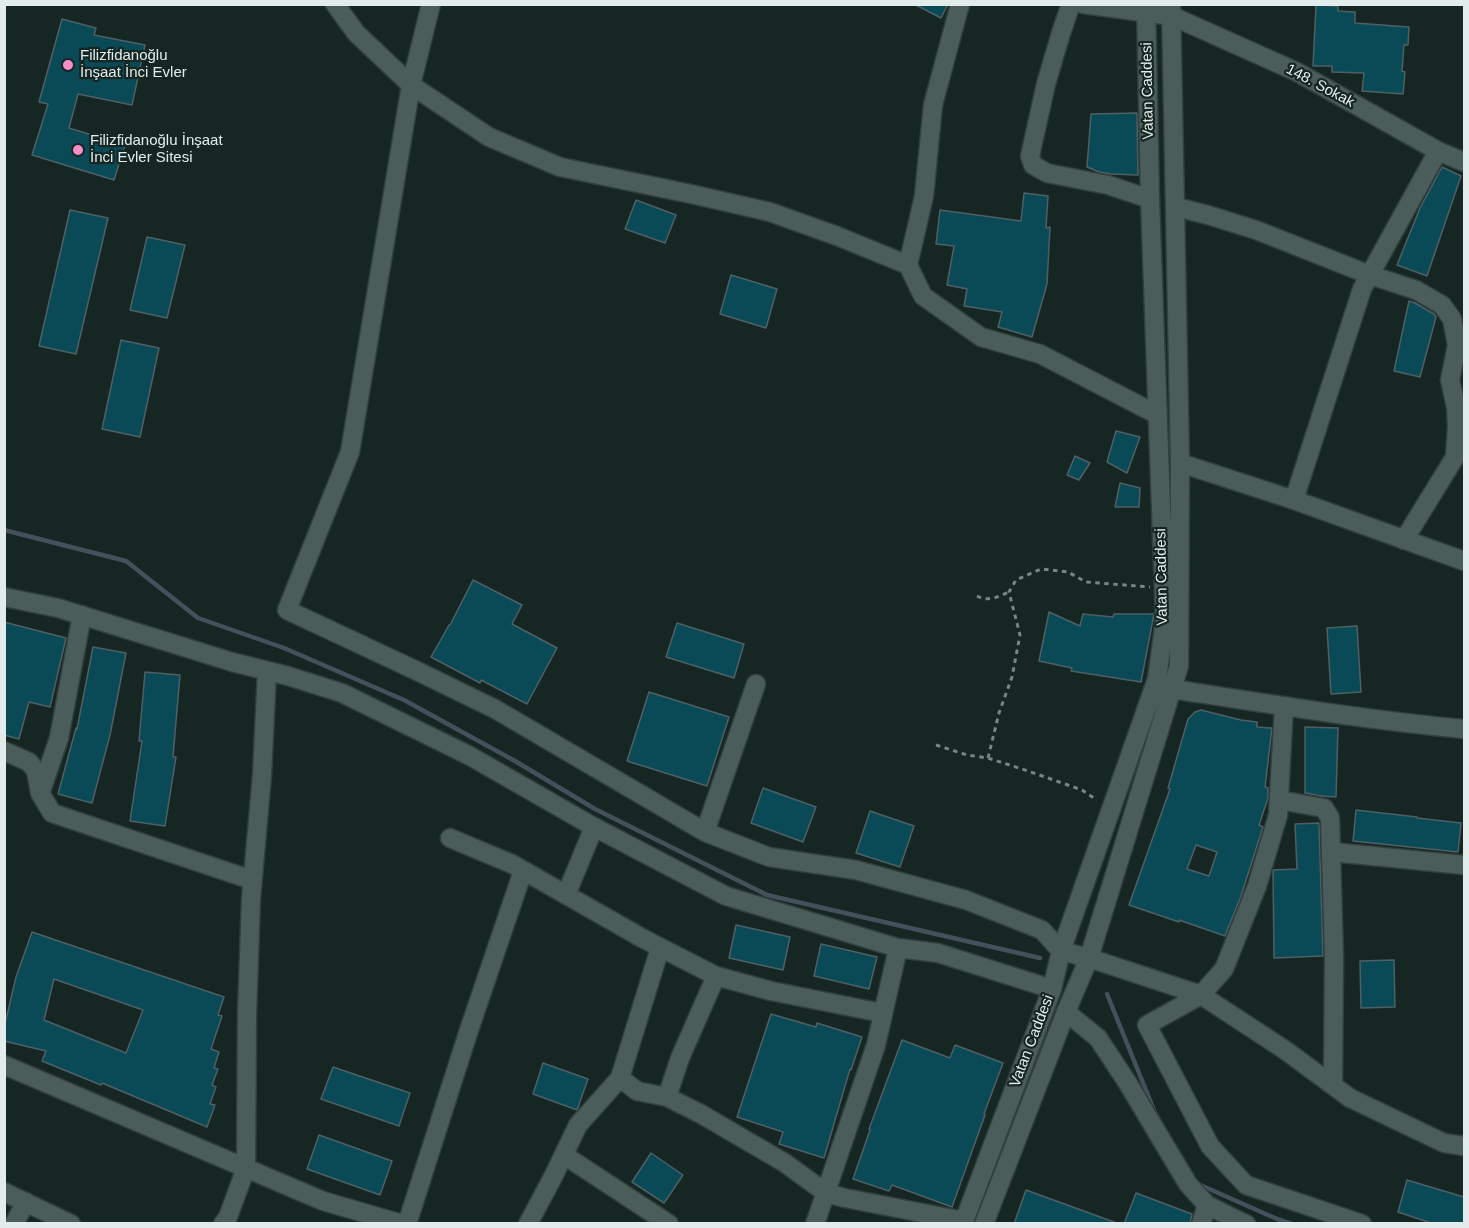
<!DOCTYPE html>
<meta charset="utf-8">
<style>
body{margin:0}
#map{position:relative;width:1469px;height:1228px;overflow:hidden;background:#152623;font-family:Helvetica,sans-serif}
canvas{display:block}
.frame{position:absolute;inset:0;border:6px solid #e2edeb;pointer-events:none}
</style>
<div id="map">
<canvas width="1469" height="1228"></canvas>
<div class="frame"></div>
</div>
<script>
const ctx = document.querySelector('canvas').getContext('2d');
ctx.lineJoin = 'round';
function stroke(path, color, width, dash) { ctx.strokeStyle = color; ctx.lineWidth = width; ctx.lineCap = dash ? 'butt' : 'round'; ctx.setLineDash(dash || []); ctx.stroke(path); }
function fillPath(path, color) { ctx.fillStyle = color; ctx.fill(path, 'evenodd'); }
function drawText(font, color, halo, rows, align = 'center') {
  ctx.font = font + ' Helvetica,sans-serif'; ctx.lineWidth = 4.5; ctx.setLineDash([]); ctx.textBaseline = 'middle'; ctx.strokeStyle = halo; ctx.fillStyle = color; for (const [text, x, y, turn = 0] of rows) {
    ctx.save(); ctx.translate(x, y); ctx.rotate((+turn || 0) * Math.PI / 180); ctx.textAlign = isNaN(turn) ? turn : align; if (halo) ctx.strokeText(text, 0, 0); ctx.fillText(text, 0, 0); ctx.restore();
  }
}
stroke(new Path2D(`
 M4 530 126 561 198 618 284 648 404 700 515 761 595 809 767 895 1040 958
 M1107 994 1156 1115
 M1198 1184 1277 1219 1292 1224`), '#44515d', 4.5);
const building = new Path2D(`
 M914 4H948L941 18Z
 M1316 5 1338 6V11L1355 12V23L1409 27 1408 45H1404L1402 71 1405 72 1403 94 1362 91 1364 73 1332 72V66H1313Z
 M62 19 96 28 94 35 145 45 132 105 78 94 69 128 125 145 114 180 32 155 48 104 39 102Z
 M1137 113 1138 175 1111 174 1099 172 1087 167 1091 114Z
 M1442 167 1461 176 1427 276 1397 265 1420 208Z
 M1024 193 1048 196 1046 228 1050 227 1047 284 1032 337 998 327 1002 312 964 306 967 289 947 285 954 246 936 244 940 210 1021 221Z
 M636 200 676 215 665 243 625 229Z
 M70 210 108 218 76 354 39 346Z
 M147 237 185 245 167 318 130 310Z
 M731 275 777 289 766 328 720 314Z
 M1409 301 1415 303 1434 314 1436 317 1420 377 1394 371Z
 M121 340 159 348 140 437 102 429Z
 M1116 431 1140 437 1127 473 1107 462Z
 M1075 456 1090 463 1079 480 1067 475Z
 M1120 483 1140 488 1139 507H1115Z
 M473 580 522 605 512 624 557 648 527 704 481 680 480 683 431 657 449 625H450Z
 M1049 612 1080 626 1083 614 1113 617 1114 614H1154L1141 682 1071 671 1072 668 1039 661Z
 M4 622 66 638 50 707 29 702 19 739 4 735Z
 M677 623 744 644 734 678 666 657Z
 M1357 626 1361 692 1331 694 1327 628Z
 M93 647 126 653 110 735 92 803 58 794 76 728 77 729Z
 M145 672 180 675 173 757H176L165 826 130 821 142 741H139Z
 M649 692 729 717 707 786 627 761Z
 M1201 710 1241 720 1257 722V727L1272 728 1265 787 1268 788V798L1259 825 1263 827 1241 896 1225 936 1179 920V922L1129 905 1170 789 1168 788 1188 719 1195 712ZM1196 845 1217 852 1209 876 1187 869Z
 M1305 727 1338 728 1336 797 1322 796 1305 793Z
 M763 788 816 807 803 842 751 823Z
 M1356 810 1417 817V818L1461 823 1458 852 1353 841Z
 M870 811 914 826 900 867 856 853Z
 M1319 823 1323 956 1274 958 1273 870 1297 869 1295 824Z
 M736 925 790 937 783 970 729 958Z
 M32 932 224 997 218 1015 222 1016 211 1049 219 1052 214 1068 218 1069 212 1085 216 1087 210 1104 215 1105 207 1127 102 1083 101 1085 42 1061 46 1051 4 1041V1028L16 977ZM54 979 143 1010 126 1053 44 1020Z
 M821 944 877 957 869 989 814 976Z
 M1394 960 1395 1007 1361 1008 1360 961Z
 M771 1014 816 1027 817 1023 862 1037 851 1070 850 1069 824 1158 779 1144 783 1132 737 1117Z
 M902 1040 950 1058 955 1045 1003 1063 984 1114 985 1115 952 1207 892 1185 889 1191 853 1179 870 1130 869 1129Z
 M543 1063 588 1079 577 1110 533 1094Z
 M333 1067 410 1093 399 1126 321 1099Z
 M319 1135 392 1161 380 1195 307 1169Z
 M651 1153 683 1175 664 1203 632 1182Z
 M1407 1180 1464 1197V1224H1434L1398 1212Z
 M1026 1190 1114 1222 1113 1224H1014Z
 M1136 1193 1192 1214 1190 1224H1124Z`);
fillPath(building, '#0a4a57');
stroke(building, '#4e6065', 1.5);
const street = new Path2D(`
 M335 4 356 33 411 85 489 137 560 167 691 194 770 212 837 236 908 265
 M431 4 411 85 350 452 287 610 415 670 495 709 705 832 769 857 856 870 966 900 1042 930 1061 951 1089 958 1201 995 1285 1050 1350 1098 1444 1143 1464 1146
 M960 4 933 105 924 196 908 265 923 296 981 337 1040 354 1156 414
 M1071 4 1061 33 1046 84 1030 156 1033 165 1047 173 1108 185 1150 199
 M1083 4 1172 16 1297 72 1438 151 1464 162
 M1176 207 1208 215 1256 230 1370 275 1416 290 1442 305 1452 319 1457 345 1450 380 1456 407 1457 427 1455 457 1404 540
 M1180 463 1294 500 1464 561
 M1294 500 1362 289 1438 151
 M4 597 58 608 232 662 288 676 342 693 470 756 594 827 726 896 898 948 938 953 1052 989
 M1172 689C1269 704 1367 720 1464 729
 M1284 706 1278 815 1257 886 1224 969 1201 995 1147 1025 1210 1146 1246 1185 1362 1224
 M4 751 29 762 36 771 40 793 52 813 252 880
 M41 791 59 738 82 615
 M1279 800 1324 808 1330 818 1334 958 1333 1085
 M705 832 756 684
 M450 838 512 864 642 938 716 976 771 991 882 1013
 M1332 852 1464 865
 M566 895 594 827
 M1066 1012 1098 1038 1127 1082 1188 1184 1207 1205 1237 1220 1246 1224
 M4 1065 323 1201 402 1224
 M620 1078 660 948
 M667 1097 680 1058 716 976
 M564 1155 669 1224
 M4 1192 71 1224
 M14 1224 26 1202
 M223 1224 228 1217 246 1168 247 1014 251 899 262 775 267 671
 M407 1224 468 1033 523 871
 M528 1224 554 1175 578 1125 620 1078 637 1091 667 1097 701 1114 785 1163 826 1193 845 1198 964 1221
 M815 1224 876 1045 898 948
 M1201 1224 1207 1205`);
const secondary = new Path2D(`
 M963 1224 1052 989 1061 951 1157 679 1165 620 1150 199 1146 4
 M984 1224 1066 1012 1089 958 1179 666 1180 463 1171 4`);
stroke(street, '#32403d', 21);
stroke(secondary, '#32403d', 21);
stroke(new Path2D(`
 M977 596C988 602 998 597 1009 592
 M936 745 967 755 988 758 1028 771 1082 790 1097 800
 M988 758 999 713 1012 677 1020 635 1009 592 1016 580 1041 569 1068 572 1086 582 1150 587`), '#788684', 3, [4.5, 4.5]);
stroke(street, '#4b5d5a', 18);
stroke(secondary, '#4b5d5a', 18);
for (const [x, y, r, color] of [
 [68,65,6,"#f98fc8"],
 [78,150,6,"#f98fc8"]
]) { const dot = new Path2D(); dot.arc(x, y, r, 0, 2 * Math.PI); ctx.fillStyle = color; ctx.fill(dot); stroke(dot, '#152623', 2); }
drawText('15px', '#e2edeb', '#152623', [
 ["Filizfidanoğlu",80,56],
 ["İnşaat İnci Evler",80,73],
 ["Filizfidanoğlu İnşaat",90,141],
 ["İnci Evler Sitesi",90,158]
], 'left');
drawText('15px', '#e2edeb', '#152623', [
 ["148. Sokak",1320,86,28],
 ["Vatan Caddesi",1148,91,-91],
 ["Vatan Caddesi",1162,577,-91],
 ["Vatan Caddesi",1032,1041,-69]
]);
</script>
